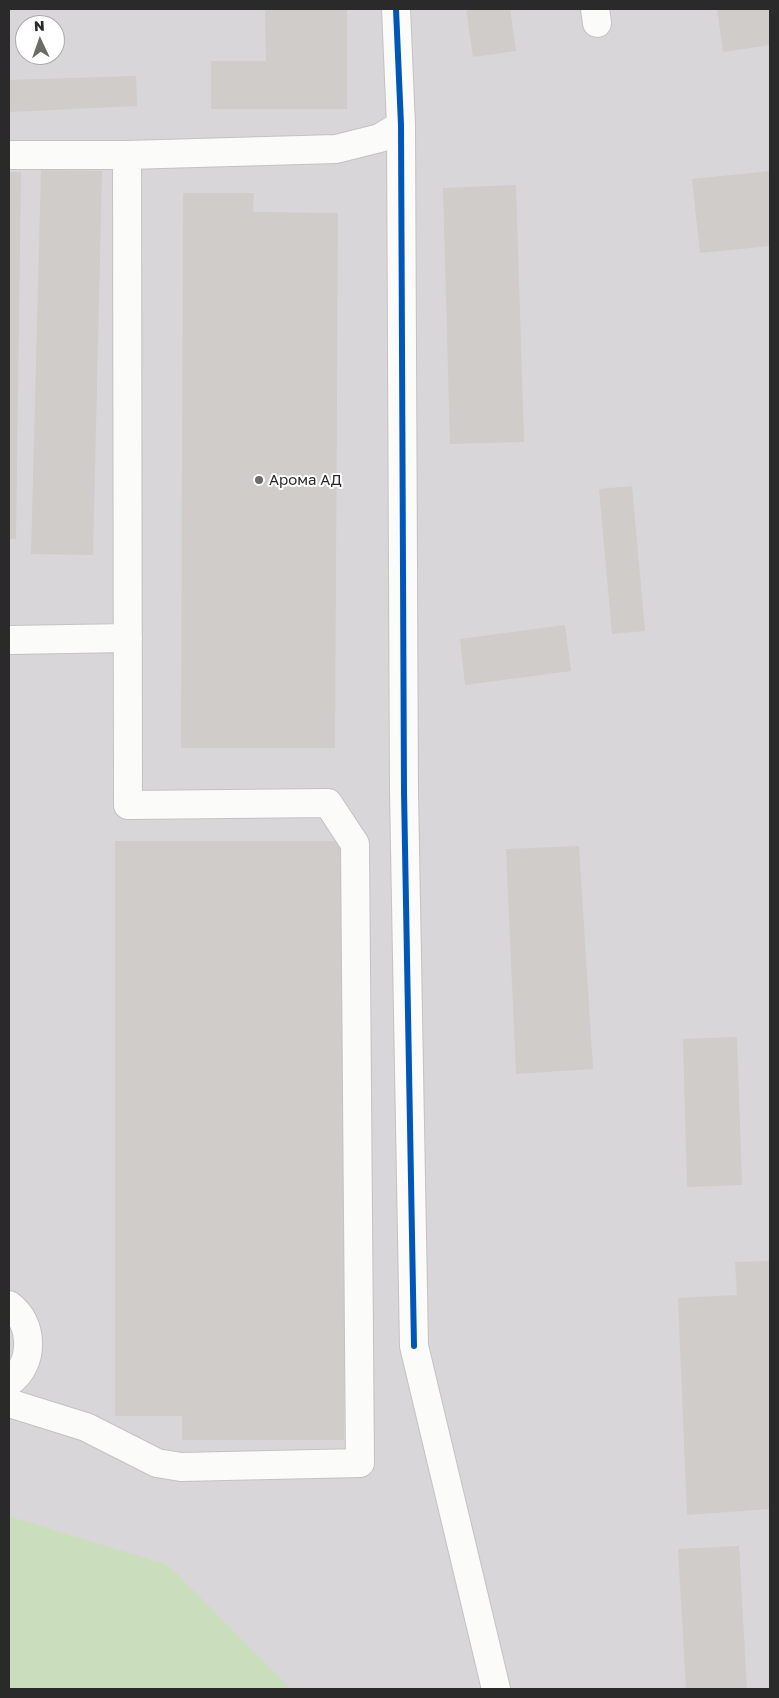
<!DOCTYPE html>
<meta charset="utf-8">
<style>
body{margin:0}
#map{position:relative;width:779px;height:1698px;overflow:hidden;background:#e7e4e1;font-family:"Golos Text",sans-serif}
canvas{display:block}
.frame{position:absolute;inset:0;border:10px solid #2a2a2a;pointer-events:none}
.north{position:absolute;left:15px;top:15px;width:50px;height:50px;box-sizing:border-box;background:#fff;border:1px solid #aaa;border-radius:50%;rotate:357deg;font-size:14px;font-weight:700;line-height:20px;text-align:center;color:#2a2a2a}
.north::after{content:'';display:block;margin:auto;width:18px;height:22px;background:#6c6b6a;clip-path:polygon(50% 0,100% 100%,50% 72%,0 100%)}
</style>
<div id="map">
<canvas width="779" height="1698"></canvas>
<div class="frame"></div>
<div class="north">N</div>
</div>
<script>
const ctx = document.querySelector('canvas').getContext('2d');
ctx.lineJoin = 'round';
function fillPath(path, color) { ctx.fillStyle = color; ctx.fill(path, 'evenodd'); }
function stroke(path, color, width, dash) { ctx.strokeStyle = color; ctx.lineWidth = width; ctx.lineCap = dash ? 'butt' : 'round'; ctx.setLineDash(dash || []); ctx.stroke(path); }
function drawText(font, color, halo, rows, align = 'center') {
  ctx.font = font + ' "Golos Text",sans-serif'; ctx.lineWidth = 4; ctx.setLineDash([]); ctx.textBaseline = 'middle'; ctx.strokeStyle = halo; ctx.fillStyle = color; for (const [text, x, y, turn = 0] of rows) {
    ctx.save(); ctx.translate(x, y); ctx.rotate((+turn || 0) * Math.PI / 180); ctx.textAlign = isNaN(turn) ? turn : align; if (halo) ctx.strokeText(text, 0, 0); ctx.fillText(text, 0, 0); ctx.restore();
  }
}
fillPath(new Path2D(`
 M9 9H770V1689H9ZM25 25H55V55H25Z`), '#d8d6d8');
fillPath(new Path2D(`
 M9 1516 168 1565 291 1689H9Z`), '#cadebe');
fillPath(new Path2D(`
 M265 9H347V109H211V61H266Z
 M466 9H510L516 51 473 57Z
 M717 9H770V45L723 52Z
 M136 76 137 106 9 112V80Z
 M41 170 102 171 93 555 31 554Z
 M770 171V246L700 253 692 179Z
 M9 172H21L16 539H9Z
 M516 185 524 442 450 444 443 188Z
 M183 193H254L253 212 338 213 335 748H181Z
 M632 486 645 631 612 634 599 489Z
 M565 625 571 671 465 685 460 639Z
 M115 841H345L344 1440H182V1416H115Z
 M579 846 593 1069 516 1074 506 849Z
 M737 1037 742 1185 687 1187 683 1039Z
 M770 1261V1509L687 1515 678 1298 737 1295 735 1262Z
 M739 1546 747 1689H686L678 1549Z`), '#cfccca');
const minor = new Path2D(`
 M396 9 401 125 404 792 414 1346 496 1689
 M595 9 597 23
 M9 155H127L336 149 380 138 401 125
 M9 640 128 638
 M9 1305C34 1323 35 1364 9 1382
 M9 1403 86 1427 157 1463 181 1467 360 1463 355 844 328 803 128 805 127 155`);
stroke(minor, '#c4c2c3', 30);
stroke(minor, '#fbfbfa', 28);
stroke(new Path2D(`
 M396 9 401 125 404 792 414 1346`), '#0057b8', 6);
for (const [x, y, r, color] of [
 [259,480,5,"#6c6b6a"]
]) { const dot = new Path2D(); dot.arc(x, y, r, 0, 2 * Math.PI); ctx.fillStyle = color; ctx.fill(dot); stroke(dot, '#fff', 2); }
drawText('15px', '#2a2a2a', '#fff', [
 ["Арома АД",269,480]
], 'left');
</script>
